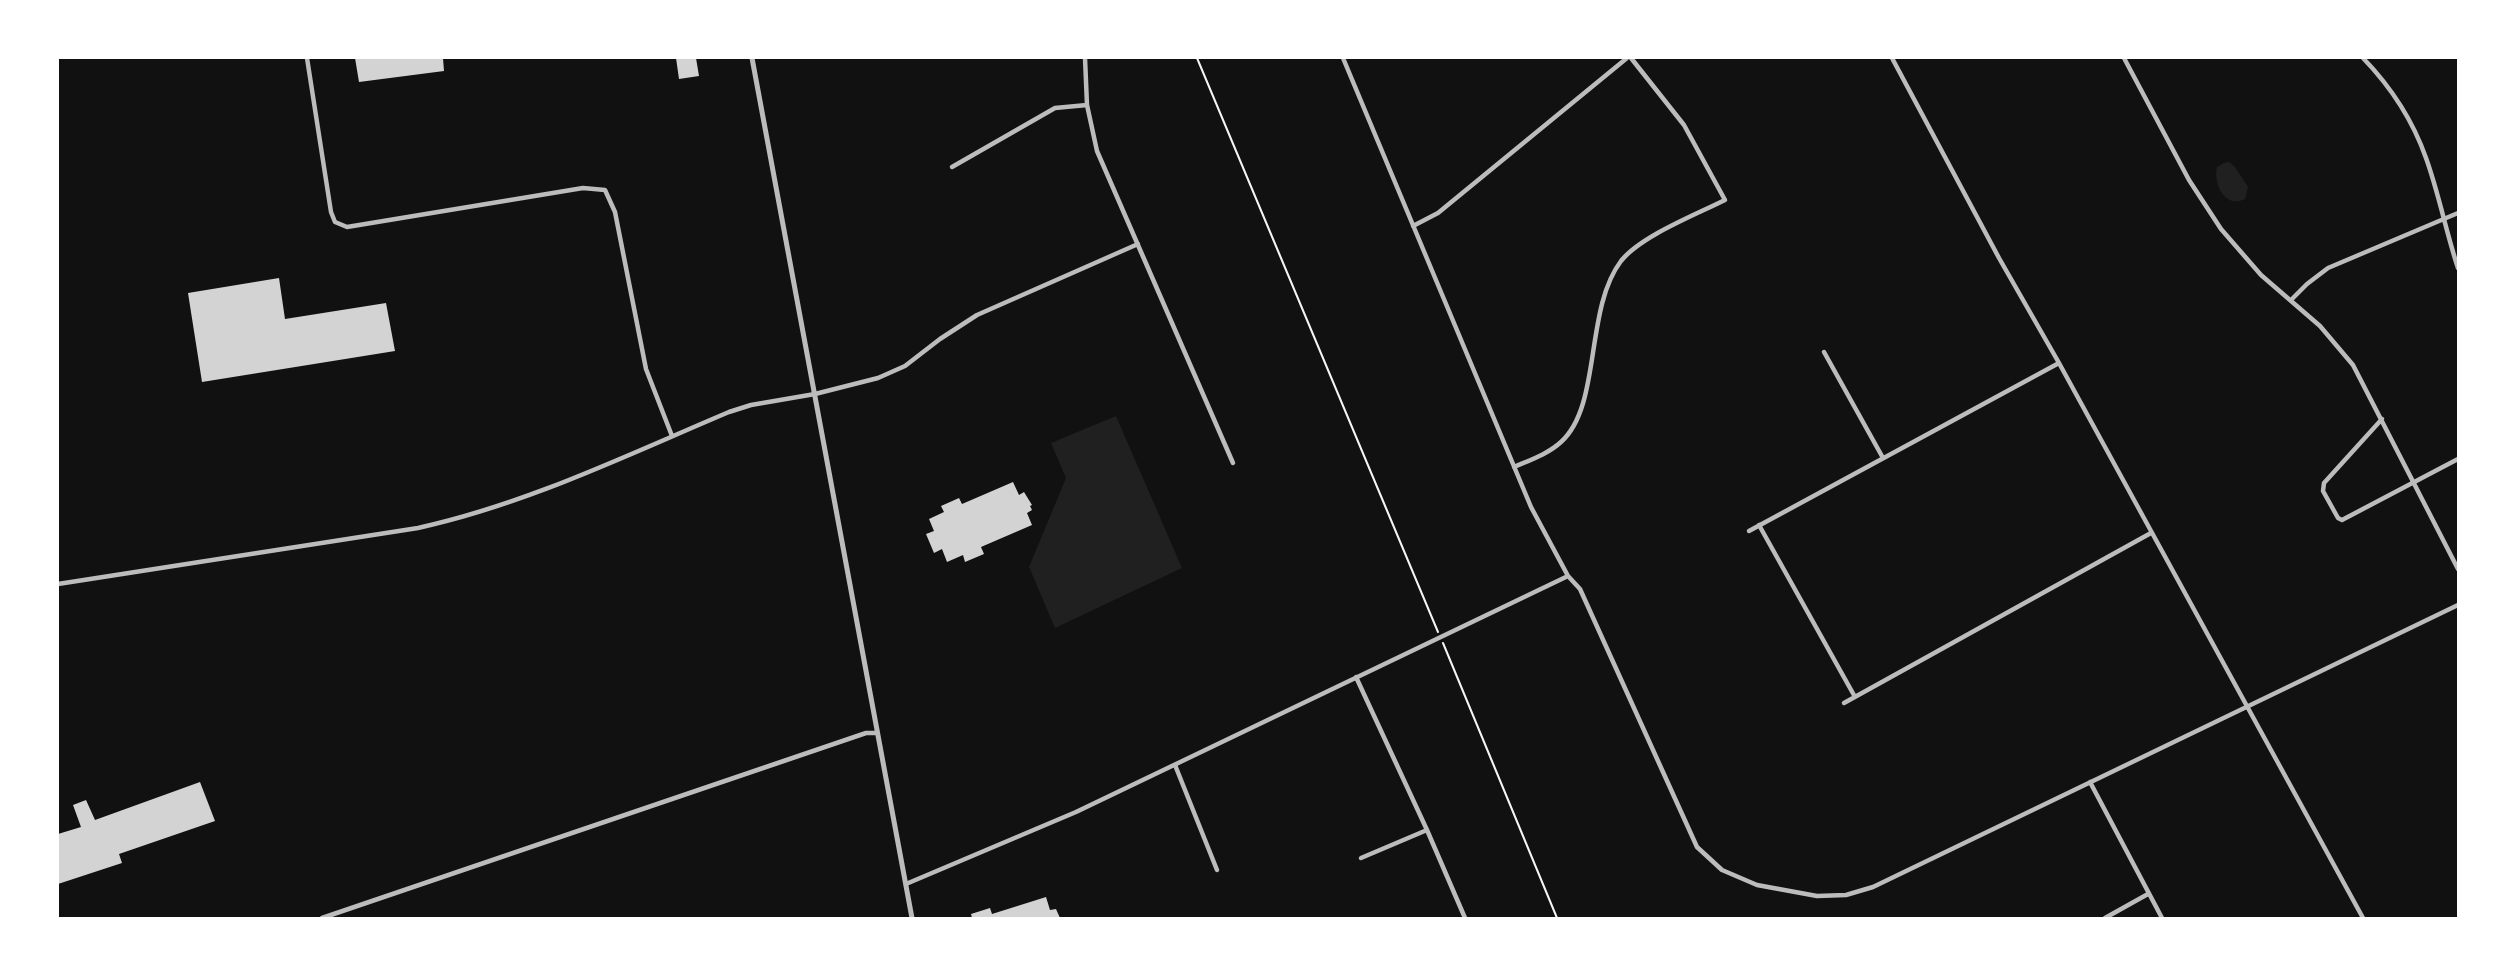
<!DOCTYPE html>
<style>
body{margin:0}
#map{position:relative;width:2516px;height:976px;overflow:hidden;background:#111;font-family:"Varela Round",sans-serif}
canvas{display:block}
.frame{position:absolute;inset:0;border:59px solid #fff;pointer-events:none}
</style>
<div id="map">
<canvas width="2516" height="976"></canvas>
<div class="frame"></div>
</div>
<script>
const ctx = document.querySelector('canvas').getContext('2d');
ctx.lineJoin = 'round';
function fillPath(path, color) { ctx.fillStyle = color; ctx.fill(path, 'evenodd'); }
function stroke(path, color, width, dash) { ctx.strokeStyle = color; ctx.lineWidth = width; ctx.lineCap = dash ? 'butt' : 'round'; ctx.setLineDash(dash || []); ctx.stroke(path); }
fillPath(new Path2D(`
 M2229 162 2235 167 2248 187 2245 199C2225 209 2213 184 2217 167L2224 163Z
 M1116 416 1182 568 1055 628 1029 567 1066 478 1051 443Z`), '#202020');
fillPath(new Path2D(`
 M355 58H443L444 71 359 82Z
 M676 58H696L699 76 679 79Z
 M279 278 285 319 386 303 395 351 202 382 188 293Z
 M1013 482 1019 495 1024 492 1032 505 1030 506 1032 510 1027 513 1032 525 981 547 984 554 965 562 963 555 947 562 942 549 934 553 926 534 934 531 929 519 944 512 941 506 959 498 962 504Z
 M200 782 215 821 119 854 122 863 58 884V834L81 827 73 805 86 800 95 820Z
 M1046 897 1050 910 1056 909 1060 918H972L971 914 990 908 992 914Z`), '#d3d3d3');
stroke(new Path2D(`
 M1197 58 1438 632
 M1443 643 1557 918`), '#f5f5f5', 2);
stroke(new Path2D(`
 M307 58 331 212 335 222 347 227 583 188 605 190 615 212 646 369 672 436
 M1085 58 1087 105 1097 151 1233 463
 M1343 58 1531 507 1568 576 1580 589 1697 847 1722 870 1757 885 1817 896 1846 895 1873 887 2458 605
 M1892 58 1999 258 2059 363 2363 918
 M2124 58 2189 180 2221 229 2261 275 2320 326 2353 365 2458 569
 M2363 58C2390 86 2413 121 2426 158 2439 194 2446 232 2458 268
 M952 167 1055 108 1087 105
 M1413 226 1438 213 1627 58
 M2291 300 2307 284 2328 268 2458 213
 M1824 352 1883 458
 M2382 419 2324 483 2323 491 2338 518 2342 520 2458 459
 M1514 467C1530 460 1548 454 1561 442 1602 405 1584 310 1621 261 1641 236 1695 215 1725 200L1684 125 1631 58
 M1759 525 1855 697
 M1749 531 2059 363
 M58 584 418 528C527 504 627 455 729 412L751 405 815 394 878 378 905 366 940 339 977 315 1138 244
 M1356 677 1427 830 1465 918
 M1844 703 2151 533
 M1175 765 1217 870
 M2090 782 2162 918
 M1361 858 1427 830
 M906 884 1076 812 1568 576
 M322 918 866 733H877
 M2105 918 2148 894`), '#bcbcbc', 4.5);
stroke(new Path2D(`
 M752 58 912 918`), '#bcbcbc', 5);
</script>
